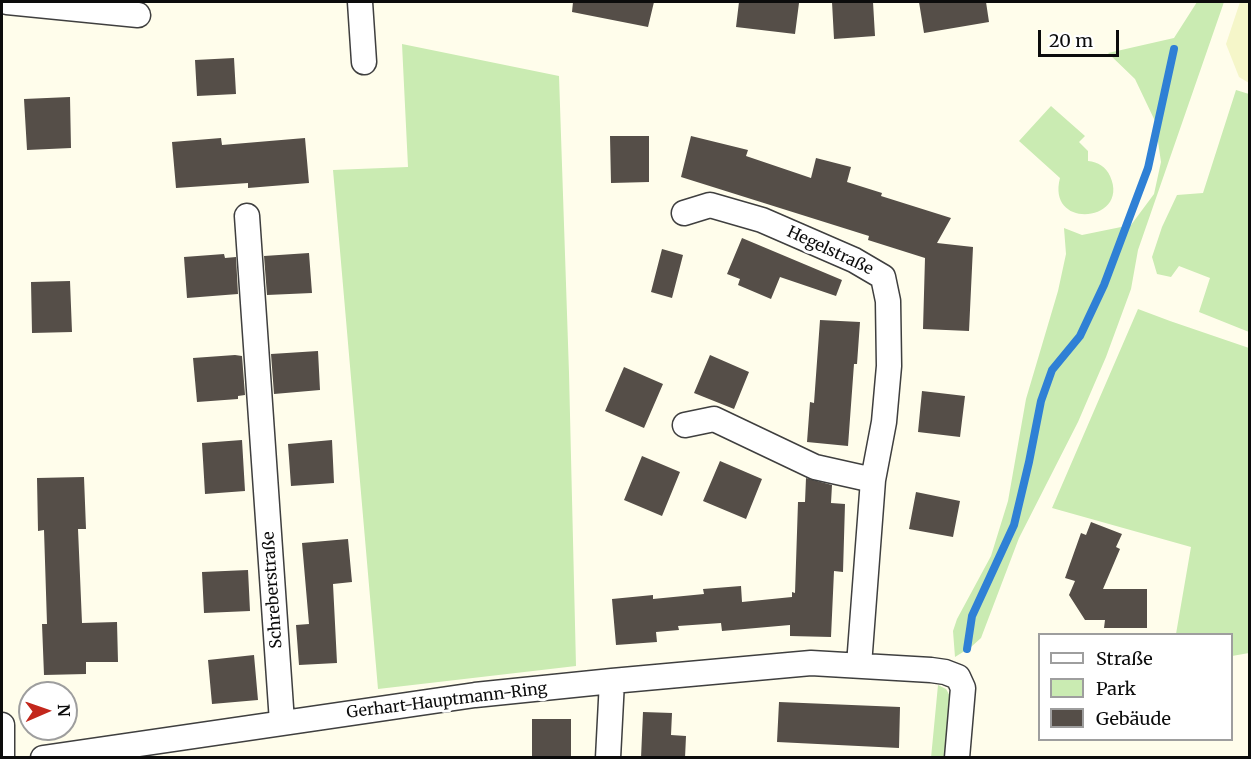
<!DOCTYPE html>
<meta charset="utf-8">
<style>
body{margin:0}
#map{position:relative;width:1251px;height:759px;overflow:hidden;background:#fffdeb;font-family:Merriweather,serif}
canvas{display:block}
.frame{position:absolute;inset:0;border:3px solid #0c0c0c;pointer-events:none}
.legend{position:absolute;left:1038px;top:633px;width:195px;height:108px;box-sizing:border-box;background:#fff;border:2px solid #9e9e9e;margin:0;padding:8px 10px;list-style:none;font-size:18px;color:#0c0c0c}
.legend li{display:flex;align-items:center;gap:12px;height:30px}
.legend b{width:30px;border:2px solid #9e9e9e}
.north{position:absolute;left:18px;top:681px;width:60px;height:60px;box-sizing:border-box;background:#fff;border:2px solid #9e9e9e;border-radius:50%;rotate:88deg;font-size:16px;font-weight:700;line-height:24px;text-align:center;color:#0c0c0c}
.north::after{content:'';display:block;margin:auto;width:21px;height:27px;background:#c3271c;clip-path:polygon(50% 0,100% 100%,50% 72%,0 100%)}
.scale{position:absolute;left:1038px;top:30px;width:81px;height:27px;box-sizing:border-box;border:3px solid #0c0c0c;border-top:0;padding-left:8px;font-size:18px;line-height:21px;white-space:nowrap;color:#0c0c0c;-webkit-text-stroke:4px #fff;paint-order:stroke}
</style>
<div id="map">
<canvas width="1251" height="759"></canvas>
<div class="frame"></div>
<ul class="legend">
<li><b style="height:8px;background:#fff"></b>Straße</li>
<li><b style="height:16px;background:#caebb2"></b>Park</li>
<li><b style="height:16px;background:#554e48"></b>Gebäude</li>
</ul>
<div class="north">N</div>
<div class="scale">20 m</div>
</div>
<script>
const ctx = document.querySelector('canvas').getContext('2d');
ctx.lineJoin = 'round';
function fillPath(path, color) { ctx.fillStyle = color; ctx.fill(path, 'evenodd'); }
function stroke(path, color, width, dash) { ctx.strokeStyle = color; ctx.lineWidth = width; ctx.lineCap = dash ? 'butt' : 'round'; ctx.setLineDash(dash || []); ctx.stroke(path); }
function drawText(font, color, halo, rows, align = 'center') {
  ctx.font = font + ' Merriweather,serif'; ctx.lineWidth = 6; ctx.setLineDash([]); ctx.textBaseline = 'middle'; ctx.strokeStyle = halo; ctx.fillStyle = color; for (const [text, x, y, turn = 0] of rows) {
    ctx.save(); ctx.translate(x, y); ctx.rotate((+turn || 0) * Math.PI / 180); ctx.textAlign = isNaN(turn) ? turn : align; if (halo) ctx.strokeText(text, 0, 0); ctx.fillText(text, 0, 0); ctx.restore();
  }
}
fillPath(new Path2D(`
 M1240 2H1249V83L1239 77 1226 44Z`), '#f5f6c9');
fillPath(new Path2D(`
 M1197 2H1224L1138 250 1131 289 1106 357 1078 422 1019 538 981 638 971 647 955 657 953 631 957 619 991 556 1008 501 1026 399 1058 291 1066 254 1064 228 1082 235 1131 225 1154 194 1161 162 1155 121 1135 79 1108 53 1174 38Z
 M402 44 559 76 569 373 576 666 378 689 333 170 408 167Z
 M1236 90 1249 94V332L1199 312 1210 278 1179 266 1171 277 1157 274 1152 257 1162 227 1177 195 1203 193Z
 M1051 106 1085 136 1079 142 1088 151V161C1098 162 1106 167 1110 176 1131 222 1046 231 1060 178L1019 141Z
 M1138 309 1170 321 1249 348V653L1232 656V634H1176L1191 547 1052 508Z
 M938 685 946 689 950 696 944 757 931 758Z`), '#caebb2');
stroke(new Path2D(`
 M967 649 972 616 1014 525 1029 462 1041 401 1052 370 1080 336 1104 285 1148 168 1174 49`), '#2f80d5', 8);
fillPath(new Path2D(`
 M573 2H654L648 27 572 12Z
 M739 2 799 3 795 34 736 27Z
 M832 2H873L875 36 834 39Z
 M919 2H986L989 22 924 33Z
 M234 58 236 94 197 96 195 60Z
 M70 97 71 148 27 150 24 99Z
 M610 136H649V182L611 183Z
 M691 136 748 150 746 156 811 178 816 158 851 167 847 182 882 193 881 196 951 218 937 243 973 247 969 331 923 329 925 258 868 240 869 236 681 177Z
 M221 138 222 145 305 138 309 183 248 188V183L176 188 172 142Z
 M742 238 842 280 836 296 780 277 771 299 738 285 740 279 727 274Z
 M662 249 683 255 672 298 651 292Z
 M309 253 312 293 267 295 264 256Z
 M224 254 225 258 236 257 238 294 187 298 184 257Z
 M70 281 72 332 32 333 31 282Z
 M820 320 860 322 857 364H854L848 446 807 442 810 402 814 403Z
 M318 351 320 390 274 394 271 354Z
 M235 355 242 356 245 395 238 396V399L197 402 193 358Z
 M710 355 749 372 734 409 694 393Z
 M624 367 663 384 644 428 605 411Z
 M922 391 965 396 960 437 918 432Z
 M242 440 245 491 205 494 202 443Z
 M332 440 334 483 291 486 288 444Z
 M642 456 680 472 662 516 624 500Z
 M720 461 762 479 746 519 703 501Z
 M84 477 86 529H78L82 623 117 622 118 662H86V674L44 675 42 624H47L44 530 38 531 37 478Z
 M806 478 832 485 831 503 845 504 843 572 834 571 831 637 790 636V625L722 631 721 623 678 626 679 630 656 632 657 642 616 645 612 599 653 595V599L704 594 703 589 741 586 742 602 792 597V592L795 593 798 502H805Z
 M916 492 960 501 953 537 909 529Z
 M1091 522 1122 534 1116 547 1120 549 1103 589H1147V628H1104L1105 620H1085L1069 595 1075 581 1065 578 1081 533 1086 535Z
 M348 539 352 582 333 584 337 663 299 665 296 625 309 624 302 543Z
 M248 570 250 611 204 613 202 572Z
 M254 655 258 700 212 704 208 660Z
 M779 702 900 707 899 748 777 742Z
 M643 712 672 713 671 735 686 736 685 758H641Z
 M532 719H571V758H532Z`), '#554e48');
const street = new Path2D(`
 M7 2 138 15
 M360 2 364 62
 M684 213 710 205 762 220 854 260 883 277 888 301 889 366 884 422 873 480 859 665
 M247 216 282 722
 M685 425 714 419 815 467 873 480
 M2 725V758
 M43 758 475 695 612 681 811 663 931 670 945 672 958 677 963 688 957 758
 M608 758 612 681`);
stroke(street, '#3f3f3f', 27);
stroke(street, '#fff', 24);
drawText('16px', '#0c0c0c', '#fff', [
 ["Hegelstraße",830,251,25],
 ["Schreberstraße",273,590,-94],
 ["Gerhart-Hauptmann-Ring",447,701,-7]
]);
</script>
